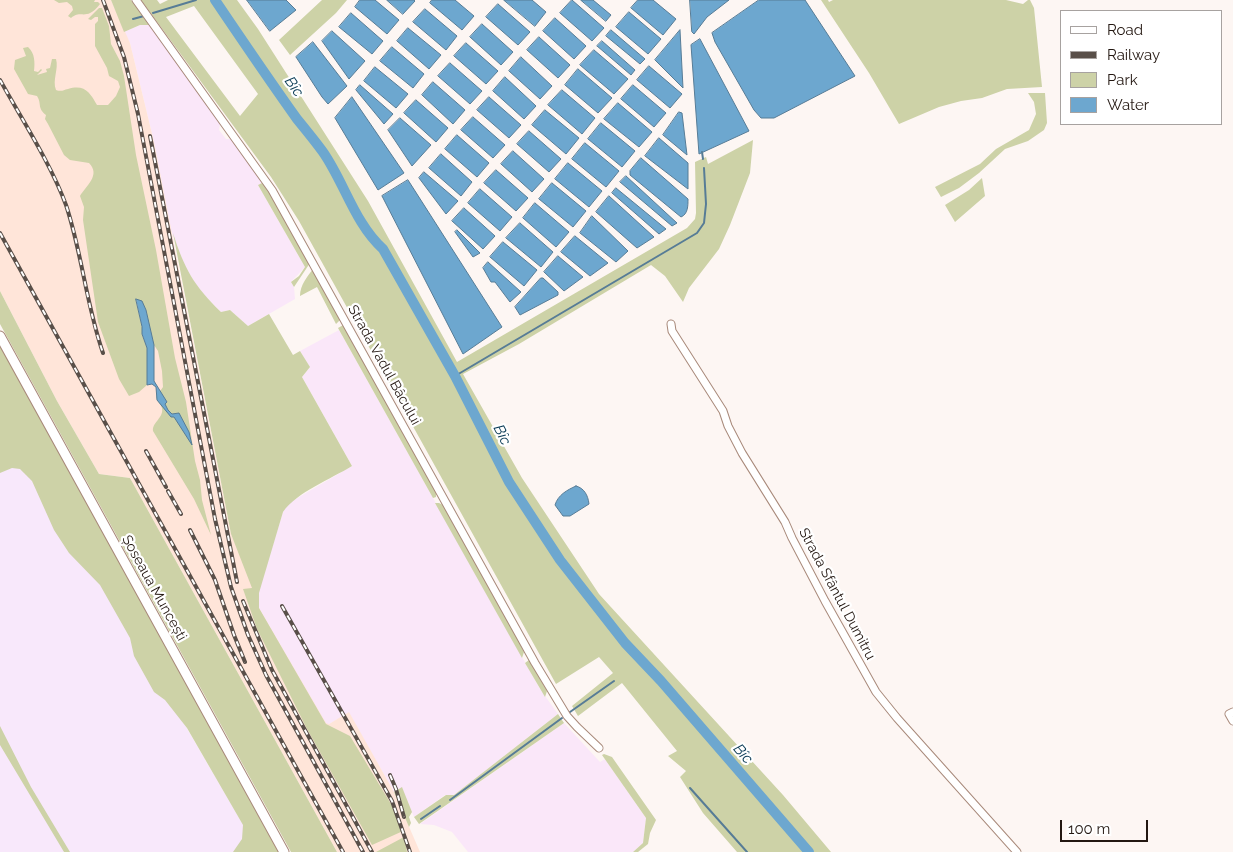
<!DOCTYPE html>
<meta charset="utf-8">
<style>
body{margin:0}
#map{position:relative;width:1233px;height:852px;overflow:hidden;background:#fdf6f3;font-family:Raleway,sans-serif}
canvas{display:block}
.legend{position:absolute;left:1060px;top:10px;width:162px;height:115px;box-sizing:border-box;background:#fff;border:1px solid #a7a2a0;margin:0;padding:6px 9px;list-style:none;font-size:15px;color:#231711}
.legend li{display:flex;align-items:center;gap:10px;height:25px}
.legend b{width:25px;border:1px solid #a7a2a0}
.scale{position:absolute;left:1060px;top:820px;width:88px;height:22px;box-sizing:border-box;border:2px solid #231711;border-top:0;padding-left:6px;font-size:15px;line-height:18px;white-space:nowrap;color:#231711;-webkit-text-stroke:4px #fff;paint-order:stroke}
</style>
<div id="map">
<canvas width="1233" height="852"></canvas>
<ul class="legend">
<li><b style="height:6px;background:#fff"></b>Road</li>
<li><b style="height:6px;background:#594f49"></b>Railway</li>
<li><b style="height:14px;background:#cdd2a7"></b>Park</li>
<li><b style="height:14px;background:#6da7cf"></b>Water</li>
</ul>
<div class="scale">100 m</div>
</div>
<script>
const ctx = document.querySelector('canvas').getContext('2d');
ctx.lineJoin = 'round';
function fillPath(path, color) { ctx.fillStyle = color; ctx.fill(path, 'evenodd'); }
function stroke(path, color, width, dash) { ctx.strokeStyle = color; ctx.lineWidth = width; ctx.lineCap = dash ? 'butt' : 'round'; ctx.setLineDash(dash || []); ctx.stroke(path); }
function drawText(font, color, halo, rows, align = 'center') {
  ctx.font = font + ' Raleway,sans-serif'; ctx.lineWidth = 4.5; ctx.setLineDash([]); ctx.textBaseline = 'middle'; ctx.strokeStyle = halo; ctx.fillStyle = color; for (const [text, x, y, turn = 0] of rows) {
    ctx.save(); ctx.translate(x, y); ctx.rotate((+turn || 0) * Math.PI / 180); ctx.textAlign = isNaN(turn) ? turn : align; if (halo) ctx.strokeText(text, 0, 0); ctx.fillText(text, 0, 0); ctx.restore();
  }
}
fillPath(new Path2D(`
 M0 415 87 557 259 852H0Z`), '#f8e8fb');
fillPath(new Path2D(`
 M140 25H149L213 114 220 124 219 130 226 139H231L262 183 258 185 305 267 291 282 294 287 295 299 248 326 230 310 221 312 206 297 197 286 182 262 171 230 154 142 130 43 124 32Z
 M339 330 540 689 558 714 454 795H445L414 817 402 788 394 792 349 713 329 724H326L259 608 258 593 283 512 288 504 299 497 352 466 302 377 310 367 300 351Z
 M564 723 600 762 605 759 646 818 643 843 633 852H468L452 832 434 825 420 824Z`), '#fae7f9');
fillPath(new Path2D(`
 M0 0H111L130 43 154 142 231 534 258 593 259 608 326 723 329 724 349 712 394 792 420 852H337L130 478 99 474 57 401 0 291Z`), '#ffe5d9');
fillPath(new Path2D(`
 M54 0H95L94 2H98L100 4C86 22 82 9 71 18L68 16 73 10 72 6 67 2 59 3Z
 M111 0H131L149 25H140L124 32Z
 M141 0H157L160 4 168 0H237L258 29 368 201 457 362 687 228 695 219 696 213 695 162 706 157 708 164 753 140 750 173 730 225 719 249 689 288 683 302 665 276 651 265 519 344 463 374 522 478 599 594 783 795 831 852H737L703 813 680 777 686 771 668 756 677 751 622 683 578 716 572 706 613 673 599 657 556 684 299 221 271 177ZM194 6 258 94 240 116 166 17Z
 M322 0H347L336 13 290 55 279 40Z
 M821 0H828L829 2 833 0H1006L1023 4 1028 0H1030L1034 8 1042 87 1007 89 982 98 961 101 939 107 899 124 869 73Z
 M99 8H102L109 26 111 44 120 61 124 76 136 155 156 250 175 358 186 402 195 461 200 480 202 500 211 535 194 499 153 431C152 422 164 418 162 408 161 405 157 401 156 397L163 387 162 371 158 351 152 342 146 310 140 301H136L142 327V335L147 348V385L139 392 129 396 119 379 98 322 83 220 84 207 80 196C86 186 101 175 89 163L70 160 64 155 48 124 45 119 46 115C37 108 42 104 37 96L28 94 14 69 15 60 26 56 23 48 28 47C35 53 35 63 34 71L38 72 41 69 42 70 37 75 47 72 46 69 50 68 52 59H56C59 69 52 80 56 90 62 92 63 90 68 89 85 84 90 93 97 105H108L116 96 120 87 118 81 109 76 107 68 95 46V24L98 21V17H95L91 20 88 19Z
 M1028 93H1045L1047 123 1044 130 1028 141 1005 149 979 173 959 188 941 197 935 187 980 164 996 149 1029 130 1036 114 1034 102Z
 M982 178 985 196 955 222 945 205 969 190Z
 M262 183 267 186 310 263 294 287 291 282 299 276 305 267 258 185Z
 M173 233C184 268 194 286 221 312L230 310 248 326 269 314 293 355 300 351 310 367 302 377 352 466C331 479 297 492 283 512L259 593V608L326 724 350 736 391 804 403 831 372 845 307 729 257 629 243 589 252 588 231 534Z
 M313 269 341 319 336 324 317 287 300 296C300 285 307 277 313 269Z
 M0 291 57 401 99 474 130 478 337 852H291L0 324Z
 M345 324 436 491V497L433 498 338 328Z
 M0 346 279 852H233L242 839 243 825 187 728 165 700 154 692 134 656 130 638 100 585 69 553 54 530 32 481 20 469 12 468 0 473Z
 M435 503H439L445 506 516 636 524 652 522 658Z
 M529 660 547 691 545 697 525 663Z
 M558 714 564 723 419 824 414 817 446 795H454Z
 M0 726 31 787 70 852H64L0 745Z
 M604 754 612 757 656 820 650 833 648 844 638 852H633L643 843 646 818 602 755Z
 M402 787 412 812 409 817 411 823 409 827 394 792Z
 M404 837 407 852H376Z`), '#cdd2a7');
const water = new Path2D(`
 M247 0H286L296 10 270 31Z
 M360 0H375L399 20 387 34 355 7Z
 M387 0H414L415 1 403 14Z
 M432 0H455L474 16 462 30 430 3Z
 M504 0H532L546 12 535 26Z
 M572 0 604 28 592 41 560 13Z
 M581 0H593L611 15 606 21Z
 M638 0H653L676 19 663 35 631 8Z
 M690 0H729L707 17 694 34 692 32Z
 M759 0H805L855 76 774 118H761L754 110 715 42 712 33Z
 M498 4 530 32 518 45 486 17Z
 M425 9 457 36 446 50 413 22Z
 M629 12 661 39 648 54 616 27Z
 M351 13 383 41 372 54 339 27Z
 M555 18 586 46 574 59 543 31Z
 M482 24 513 52 501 65 470 37Z
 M408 28 441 55 429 69 397 41Z
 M611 30 645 59 640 64 606 36Z
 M680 30 683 88 655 60Z
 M332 31 365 61 349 79 322 41Z
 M539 37 570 65 558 78 527 50Z
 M700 39 749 131 699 154 691 45Z
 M602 41 635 70 631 75 597 46Z
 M313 42 347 86 328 104 322 97 296 57Z
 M466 43 498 71 486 84 454 56Z
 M392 47 424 74 413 88 380 61Z
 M594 50 628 79 614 94 580 65Z
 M521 57 552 86 540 99 509 71Z
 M450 63 482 91 470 104 438 76Z
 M649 66 682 94 670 108 637 80Z
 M375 67 408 94 396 108 364 81Z
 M578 69 612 98 598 113 565 85Z
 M505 77 536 106 524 119 493 91Z
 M433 82 465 110 453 124 422 95Z
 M360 85 393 114 384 124 356 90Z
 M633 85 666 113 654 127 621 99Z
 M562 90 595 118 582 134 548 105Z
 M352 97 404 173 378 190 335 118Z
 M489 97 521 125 509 138 477 110Z
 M416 100 448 128 436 142 404 113Z
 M618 103 652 132 639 147 604 119Z
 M545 110 579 138 566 154 532 125Z
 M679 112 682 113 687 155 663 135Z
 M473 117 505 145 493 158 461 130Z
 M400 118 431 145 412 166 388 130Z
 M601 123 635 151 622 167 588 139Z
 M529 131 561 159 549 172 517 144Z
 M457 135 489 163 477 177 445 149Z
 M659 138 688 163V189L645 156Z
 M585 143 619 171 606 187 572 159Z
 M513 151 544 179 532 192 501 164Z
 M441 154 472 182 461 196 429 168Z
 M641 158 688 199C688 206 688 214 681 217L630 175V171Z
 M568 163 602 191 589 207 555 179Z
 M496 170 528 198 516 211 484 183Z
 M424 172 458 201 446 214 419 178Z
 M626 176 677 223 672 226 620 182Z
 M408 180 502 327 463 354 382 196Z
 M552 183 586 211 573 227 539 199Z
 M616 188 666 229 659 234 612 193Z
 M480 189 512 217 500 231 468 203Z
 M609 196 654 237 637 248 596 212Z
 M535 203 569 232 556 247 523 218Z
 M464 208 495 236 483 249 452 221Z
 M592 216 628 251 616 262 580 233Z
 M520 223 553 252 541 267 506 238Z
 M457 230 480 253 473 257 455 232Z
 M575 236 608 263 590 276 561 252Z
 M503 242 537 270 524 286 490 257Z
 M558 256 583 277 564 291 544 272Z
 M488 262 521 292 510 302 495 282H491L483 268Z
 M541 278H543L558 292V295L520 315 515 307Z
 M136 299 142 301 146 310 154 345V381L167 402 165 404 168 410 172 414 179 413 189 432 192 445 174 417H171L157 400 156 387 152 384 147 385V348L142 334V327Z
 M576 486C584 488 588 495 589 504L570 516H563L555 505C558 495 567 490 576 486Z`);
fillPath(water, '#6da7cf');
stroke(water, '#577c96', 1);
stroke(new Path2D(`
 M153 13 196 0
 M133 19 144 16
 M702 152 703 159
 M455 376 697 233 704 223 706 204 704 168
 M570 712 614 681
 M690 788 747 852
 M450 800 562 718
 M421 819 440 806`), '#577c96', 2);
stroke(new Path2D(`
 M215 0C242 40 269 80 297 119 306 130 315 141 323 152 344 182 355 224 383 249L455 376 509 482 560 560 625 643 661 681 809 852`), '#6da7cf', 10);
const minor = new Path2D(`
 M136 0 272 190 535 663 567 716 577 727 599 748
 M671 324 672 331 723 411 728 426 742 453 785 522 792 538 825 601 876 692 897 718 1017 852
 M1233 712 1229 714 1233 721`);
const major = new Path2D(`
 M0 336 284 852`);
stroke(minor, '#a8897a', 9);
stroke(major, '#a8897a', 11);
stroke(minor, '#fff', 7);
stroke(major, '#fff', 9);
const rail = new Path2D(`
 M103 0 124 57 138 114 215 519 231 587 248 635 266 675 363 852
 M0 80C21 118 51 164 66 205 82 253 86 304 103 353
 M150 136 237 582
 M0 233 343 852
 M146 451 166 487
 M168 491 181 514
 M190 530 215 580 234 635 245 662
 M243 601 272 670 372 852
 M282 606 392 801 410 852
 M390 775 396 789 404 817`);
stroke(rail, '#594f49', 4);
stroke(rail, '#fff', 2, [5.5]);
drawText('14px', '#231711', '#fff', [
 ["Strada Vadul Bâcului",384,365,61],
 ["Șoseaua Muncești",154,588,61],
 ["Strada Sfântul Dumitru",837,594,62]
]);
drawText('italic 15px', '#073853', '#fff', [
 ["Bîc",294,87,55],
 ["Bîc",502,435,63],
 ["Bîc",743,754,49]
]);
</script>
